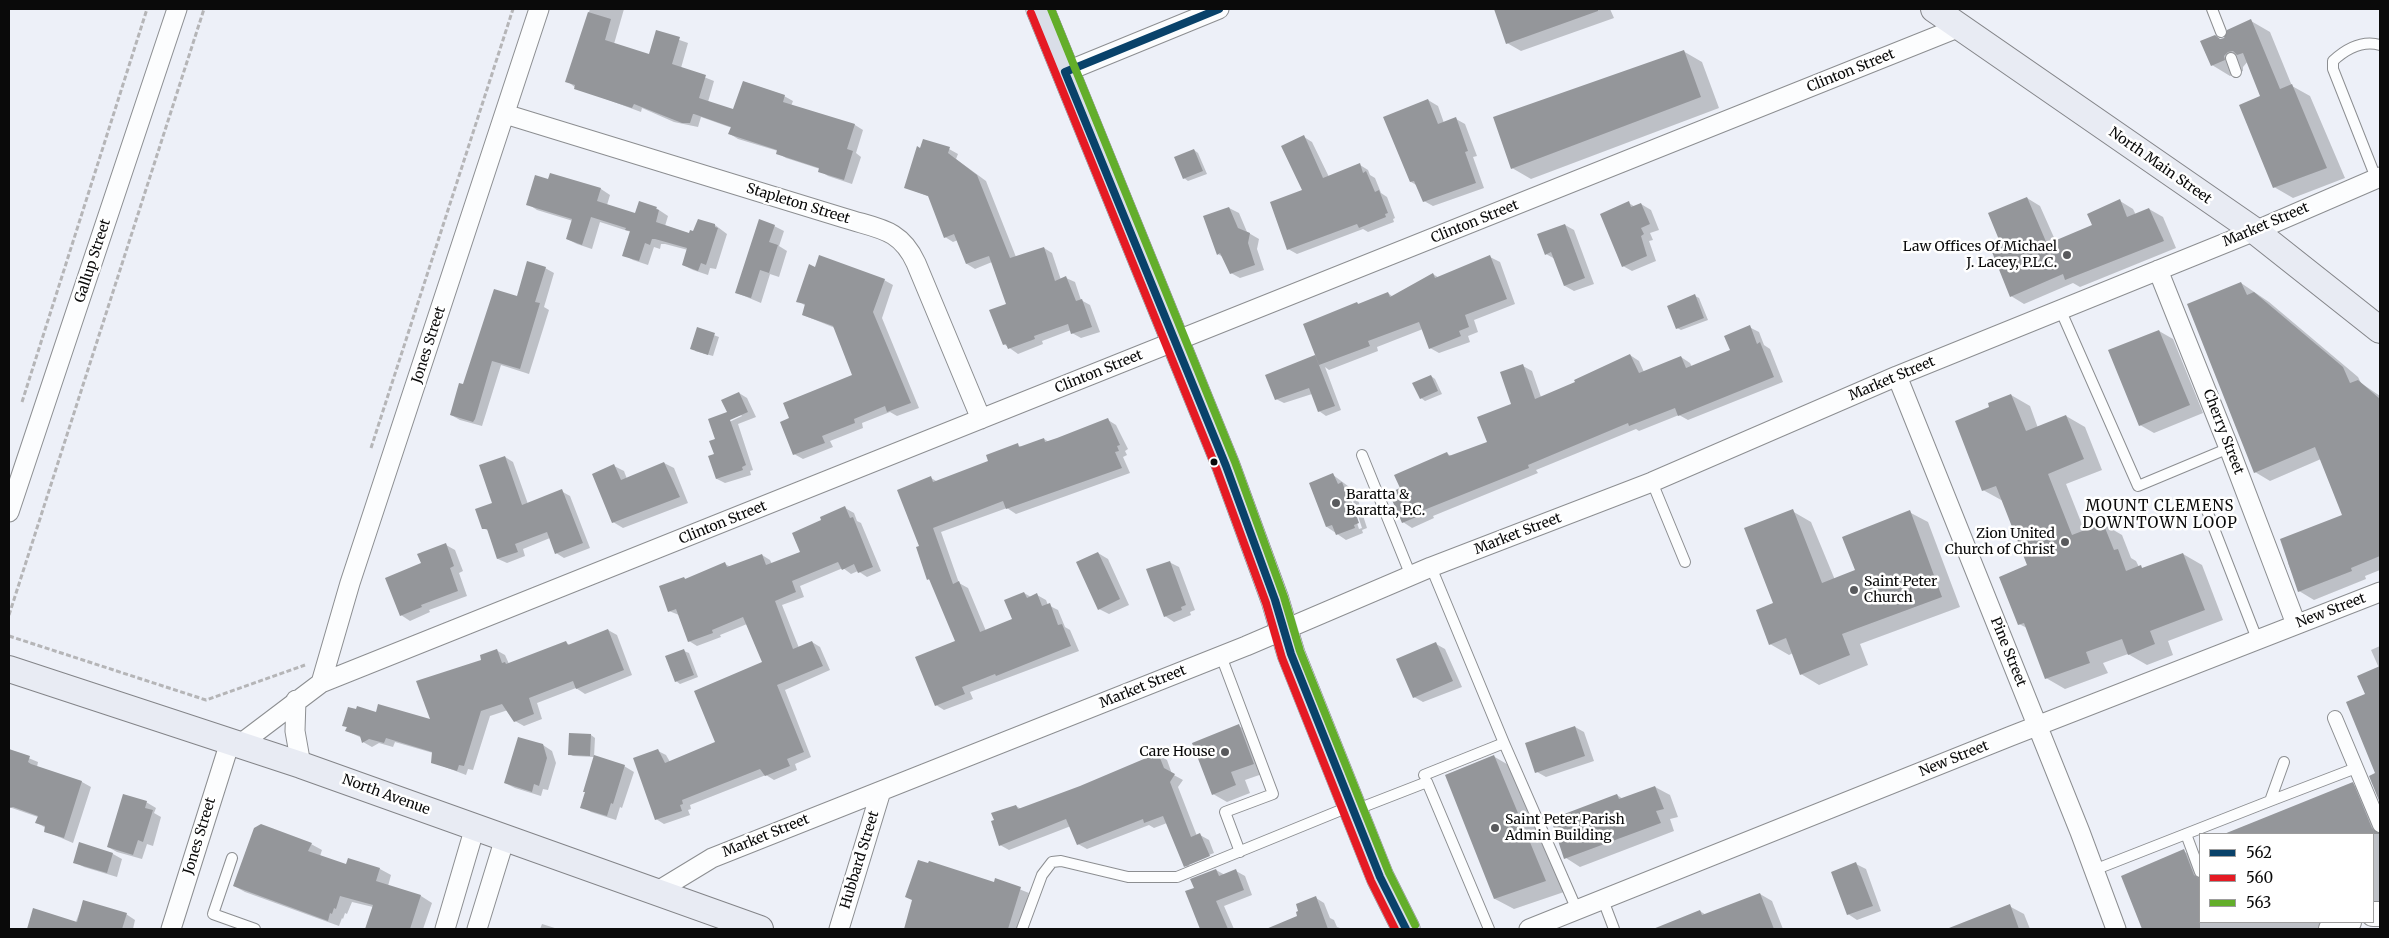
<!DOCTYPE html>
<style>
body{margin:0}
#map{position:relative;width:2389px;height:938px;overflow:hidden;background:#edf0f8;font-family:Merriweather,serif}
canvas{display:block}
.frame{position:absolute;inset:0;border:10px solid #0a0a0a;pointer-events:none}
.legend{position:absolute;left:2199px;top:833px;width:175px;height:90px;box-sizing:border-box;background:#fff;border:1px solid #9d9d9d;margin:0;padding:6px 9px;list-style:none;font-size:15px;color:#0a0a0a}
.legend li{display:flex;align-items:center;gap:10px;height:25px}
.legend b{width:25px;border:1px solid #9d9d9d}
</style>
<div id="map">
<canvas width="2389" height="938"></canvas>
<div class="frame"></div>
<ul class="legend">
<li><b style="height:6px;background:#09426a"></b>562</li>
<li><b style="height:6px;background:#e51a23"></b>560</li>
<li><b style="height:6px;background:#63ae2a"></b>563</li>
</ul>
</div>
<script>
const ctx = document.querySelector('canvas').getContext('2d');
ctx.lineJoin = 'round';
function fillPath(path, color) { ctx.fillStyle = color; ctx.fill(path, 'evenodd'); }
function stroke(path, color, width, dash) { ctx.strokeStyle = color; ctx.lineWidth = width; ctx.lineCap = dash ? 'butt' : 'round'; ctx.setLineDash(dash || []); ctx.stroke(path); }
function drawText(font, color, halo, rows, align = 'center') {
  ctx.font = font + ' Merriweather,serif'; ctx.lineWidth = 5; ctx.setLineDash([]); ctx.textBaseline = 'middle'; ctx.strokeStyle = halo; ctx.fillStyle = color; for (const [text, x, y, turn = 0] of rows) {
    ctx.save(); ctx.translate(x, y); ctx.rotate((+turn || 0) * Math.PI / 180); ctx.textAlign = isNaN(turn) ? turn : align; if (halo) ctx.strokeText(text, 0, 0); ctx.fillText(text, 0, 0); ctx.restore();
  }
}
fillPath(new Path2D(`
 M590 9H624L614 44 649 56 657 32 688 43 681 68 714 81 708 102 734 111 784 96 793 101 791 106 855 125 863 130 856 153 861 157 852 184 828 176 820 171V169L786 158 778 153V151L738 139 730 134 732 128 701 117 698 127 674 122 642 108 641 112 576 88 567 81Z
 M1495 9H1610L1614 18 1521 51 1507 43Z
 M2251 21 2270 32 2292 86 2310 96 2345 178 2293 198 2274 187 2262 96 2248 61 2243 67V71L2230 76 2212 65 2221 40 2225 39Z
 M1683 51 1702 62 1719 108 1531 179 1512 168Z
 M1428 100 1438 106 1444 123 1456 119 1465 124 1477 156 1473 157 1484 188 1433 206 1424 201 1418 186 1411 182Z
 M1304 137 1312 142 1329 177 1360 165 1368 170 1370 175 1375 178 1381 193 1387 197 1395 218 1393 219 1394 222 1368 232 1363 229 1297 254 1288 249 1303 191Z
 M949 149 958 154 956 159 986 181 1016 257 1044 248 1052 253 1061 280 1066 278 1075 282 1081 300 1090 305 1100 332 1081 338 1072 333 1071 330 1042 341 1043 344 1018 354 1004 344 1008 304 992 262 975 269 967 264 958 240 953 242 945 237 930 197 905 187Z
 M1194 150 1198 153 1207 174 1188 181 1184 178Z
 M551 175 601 189 610 195 607 205 635 214 656 208 668 216 665 226 690 234 715 225 727 234 716 269 710 268 708 275 693 270 683 265 688 250 665 244H661L660 249 654 247 648 265 633 260 624 255 631 232 600 222 592 249 577 244 567 239 573 221 537 210 528 204 549 181Z
 M2027 198 2040 206 2056 242 2094 226 2120 201 2133 209 2136 215 2149 209 2163 217 2176 248 2080 287 2073 283 2024 304 2011 296 2004 248Z
 M1629 203 1635 207 1641 204 1651 210 1659 230 1650 233 1653 240 1649 241 1656 261 1632 271 1623 266Z
 M1229 208 1239 213 1247 232 1259 239 1257 249 1264 270 1240 278 1231 273 1223 257 1218 254Z
 M1565 225 1574 230 1594 284 1574 291 1565 286 1555 259 1546 254Z
 M774 226 784 231 779 246 787 251 779 277 770 274 761 303 737 293Z
 M1490 257 1500 262 1515 304 1474 320 1478 332 1468 336 1470 342 1439 353 1430 348 1423 329 1377 347 1378 351 1329 370 1325 367 1341 410 1326 416 1319 411 1312 394 1284 403 1276 399 1315 356 1318 358 1357 303 1360 305 1388 293 1393 297 1433 274 1439 278Z
 M545 268 554 273 544 307 549 310 529 374 501 365 482 426 460 420 451 415 464 386 518 298Z
 M884 280 893 285 882 318 919 408 897 416 890 412 862 423 863 428 830 441 833 447 803 459 794 454 791 419 853 375 835 328 803 315 806 306 798 301Z
 M2241 283 2269 302 2358 377 2361 383 2380 396V570L2365 576 2366 579 2314 600 2299 591 2288 563 2344 516 2321 459 2270 481 2255 472Z
 M1695 296 1699 298 1708 320 1681 330 1677 328Z
 M1749 327 1759 332 1764 345 1770 349 1783 382 1688 420 1679 415 1639 431 1636 429 1536 470 1538 473 1433 516 1434 518 1412 528 1403 522 1401 489 1447 454 1452 456 1488 443 1513 404 1523 366 1532 371 1541 397 1576 383 1630 355 1639 361 1644 372 1681 357 1690 363 1692 367 1732 351Z
 M697 329 719 337 713 356 695 351Z
 M2159 331 2173 339 2203 413 2154 433 2140 425Z
 M1431 376 1435 379 1442 394 1425 401 1421 398Z
 M739 393 747 398 756 417 738 424 753 470 750 471 751 475 725 483 717 479 710 457 715 455 711 441 717 439 710 420 728 413 723 400ZM741 415 742 416 725 424 724 421Z
 M2011 395 2030 406 2038 428 2066 416 2085 427 2102 470 2066 484 2085 532 2103 524 2122 535 2131 558 2136 561 2139 567 2144 569 2183 554 2202 565 2223 620 2168 641 2173 655 2147 665 2128 654 2103 663 2108 673 2065 689 2046 678 2027 628 2019 624 2029 566 2003 501 1983 490 1991 408Z
 M1108 420 1116 425 1128 449 1125 451 1127 455 1123 457 1130 473 1016 514 1007 508 941 532 959 583 968 588 986 631 1013 620 1024 593 1031 597 1037 595 1046 600 1048 605 1058 610 1065 627 1070 630 1079 651 970 692 973 699 944 710 936 705 957 642 931 581 928 579 921 547 931 478 938 482 990 462 1017 445 1022 447 1044 439 1049 442Z
 M505 457 513 462 528 504 561 491 570 496 590 548 564 558 556 553 550 538 523 549 525 556 507 563 498 559 489 531 483 528 493 504Z
 M664 463 674 468 688 503 623 528 613 522 614 466 624 471 627 479Z
 M1333 475 1352 489 1355 499 1358 500 1367 528 1362 530 1363 533 1346 540 1327 527ZM1348 495H1351L1362 528 1359 529Z
 M845 508 854 513 857 521 861 523 881 571 867 577 858 571 851 574 843 568 800 586 804 597 782 605 799 648 812 642 820 647 830 670 785 690 811 757 795 764 797 770 774 780 766 775 690 805 691 809 688 810 690 815 664 824 656 819 658 751 666 755 670 762 717 743 764 663 747 624 720 635 721 637 697 646 689 641 679 615 669 611 684 578 687 580 725 564 731 567 762 555 770 560 772 564 801 552 823 521Z
 M1792 511 1811 522 1835 580 1857 571 1909 512 1928 522 1960 607 1860 644 1868 665 1819 685 1801 674 1793 653 1789 655 1770 644 1774 604Z
 M446 545 455 550 463 571 459 573 467 596 429 610 430 612 410 621 401 615 422 564Z
 M1098 553 1108 559 1129 605 1109 614 1099 609Z
 M1169 562 1179 567 1195 610 1190 612 1191 615 1174 622 1165 616Z
 M608 630 617 635 632 675 585 694 576 688 537 703 542 719 524 726 515 721 508 710 490 716 473 770 468 769 466 775 432 762 433 753 395 742 393 747 379 743 372 747 363 742 362 738 347 731 348 728 344 726 377 713 432 721 483 661 496 650 505 655 509 664 566 643 570 645Z
 M1436 644 1445 649 1462 687 1423 702 1414 697Z
 M2380 646V800L2370 777 2377 774 2379 668 2371 650Z
 M684 651 689 653 698 677 680 684 676 681Z
 M1239 726 1253 734 1268 772 1245 780 1250 793 1227 802 1213 794Z
 M1575 727 1584 732 1594 761 1546 777 1537 772Z
 M591 735 595 738 594 757 624 766 634 772 622 808 620 807 616 820 591 812 582 807 595 757 573 756 569 754Z
 M543 745 552 751 556 763 548 790 543 789 541 796 515 788 505 783Z
 M9 750 38 762 37 767 82 782 91 787 73 843 45 831 46 828 37 823 38 817 9 807Z
 M1158 755 1167 760 1172 774 1183 780 1178 787 1197 836 1200 835 1209 840 1214 853 1189 863V866L1216 855 1218 861 1194 871 1185 866 1167 823 1154 828 1149 825 1087 849 1078 844 1071 826 1009 850 1000 845 1016 806 1021 809 1080 787Z
 M1493 756 1512 767 1564 892 1514 909 1495 899 1446 775Z
 M2352 784 2370 794 2380 817V904L2373 907V834H2225Z
 M1655 787 1670 795 1678 817 1670 819 1674 831 1580 867 1566 858 1617 795 1623 799Z
 M146 802 156 808 154 813 161 817 153 846 147 844 142 859 117 852 108 847Z
 M80 844 113 854 122 859 117 877 84 867 74 862Z
 M311 844 322 850 320 856 347 865 349 859 380 869 391 875 388 886 421 896 432 903 423 929H366L373 907 352 902 347 914 345 913 343 919 342 918 339 926 245 892 234 886Z
 M2185 852 2200 861V922H2336L2317 929H2143L2123 876Z
 M1856 864 1866 869 1881 911 1857 920 1848 914Z
 M1216 870 1225 875 1236 871 1245 876 1252 895 1224 906 1234 929H1201L1186 892 1195 888Z
 M996 880 1029 893 1018 929H905L913 900 995 884Z
 M1760 894 1772 901 1783 929H1661L1660 927 1700 911 1706 915Z
 M1316 898 1324 903 1330 918 1334 920 1337 927 1343 929H1267L1298 917Z
 M84 901 126 914 135 920 133 929H73Z
 M2009 906 2024 914 2030 929H1949Z
 M542 924 558 929H540Z`), '#0003');
fillPath(new Path2D(`
 M1494 9H1598V11L1506 44Z
 M588 12 611 19 605 40 649 54 656 30 680 37 672 64 706 75 699 98 733 109 743 81 785 95 783 102 855 124 847 149 853 151 844 180 818 172 819 168 776 154 777 150 728 134 731 127 694 114H693L690 123H682L634 104 632 108 574 89 575 85 565 82Z
 M2251 19 2280 89 2292 84 2327 168 2273 188 2239 105 2260 96 2243 53 2237 55 2233 51 2228 52 2224 56 2225 60 2211 66 2200 41 2215 35 2220 39 2224 38 2227 30Z
 M1684 50 1701 97 1511 169 1493 117Z
 M1428 99 1438 124 1456 117 1468 151 1465 152 1476 183 1423 202 1414 181 1410 182 1383 117Z
 M1304 135 1323 178 1360 163 1363 173 1366 171 1375 192 1379 190 1388 213 1385 214 1386 217 1359 228 1357 224 1287 250 1270 202 1302 190 1281 146Z
 M923 139 950 147 948 153 977 175 1010 258 1044 247 1055 281 1066 276 1076 301 1082 299 1092 327 1071 334 1068 324 1034 336 1035 339 1008 349 1006 344 1003 345 989 310 1006 304 989 256 966 264 954 234 944 238 928 196 904 188 917 146 920 148Z
 M1194 149 1203 171 1183 179 1174 157Z
 M550 173 601 188 597 201 635 213 639 201 657 207 656 209 659 210 656 222 689 233 690 230 693 231 698 219 715 224V227L718 228 706 265 701 263 698 271 682 265 687 248 655 239H652L650 245 645 243 639 261 622 256 630 231 625 230 626 228 591 217 582 245 566 239 572 219 526 205 535 175 548 179Z
 M2027 197 2047 244 2092 225 2087 214 2120 199 2127 217 2149 208 2164 241 2065 280 2063 274 2010 297 1992 252 2002 247 1988 213Z
 M1629 201 1631 207 1641 203 1650 224 1641 228 1644 234 1641 236 1647 256 1622 267 1600 214Z
 M1229 207 1238 228 1250 233 1248 243 1255 265 1230 274 1220 253 1217 255 1203 216Z
 M759 219 775 225 769 242 778 245 769 273 760 270 751 298 735 293Z
 M1565 224 1585 278 1564 286 1551 252 1545 255 1537 234Z
 M819 255 885 279 873 312 911 403 887 412 885 406 854 419 855 423 822 436 825 443 793 455 780 422 789 418 783 403 852 375 833 326 802 315 805 304 796 302 809 264 815 267Z
 M1490 255 1507 299 1465 315 1469 327 1459 331 1461 336 1429 349 1419 322 1368 341 1370 346 1319 365 1303 324 1357 302 1358 304 1388 292 1390 297 1433 273 1435 278Z
 M527 261 546 267 535 302 540 303 520 369 492 361 475 419 473 422 450 415 459 383 463 384 494 289 517 296Z
 M2241 282 2247 295 2254 292 2343 367 2350 383 2358 380 2380 399V556L2351 568 2352 571 2298 592 2280 539 2342 515 2315 447 2254 473 2187 304Z
 M1695 294 1704 318 1676 329 1667 306Z
 M1750 325 1757 344 1760 342 1774 377 1678 416 1675 408 1629 426 1628 423 1528 465 1529 468 1424 510 1426 513 1402 523 1389 493 1400 488 1394 475 1447 452 1449 456 1487 442 1477 417 1511 404 1500 372 1523 364 1535 399 1575 382 1574 380 1630 354 1639 373 1681 356 1686 368 1730 350 1724 336Z
 M697 327 715 333 708 355 690 349Z
 M2159 330 2190 405 2139 426 2108 350Z
 M1315 355 1335 406 1318 412 1309 388 1275 400 1265 375Z
 M1431 375 1438 391 1420 399 1412 383Z
 M739 392 748 412 730 420 746 465 742 467 743 470 716 479 708 456 714 454 709 441 715 439 708 419 727 412 721 400Z
 M2011 394 2026 431 2066 415 2084 459 2048 474 2072 535 2103 523 2114 550 2118 549 2126 571 2141 565 2142 568 2183 553 2205 610 2150 631 2155 644 2128 655 2122 639 2086 652 2090 663 2045 679 2024 623 2018 625 1999 577 2027 565 1996 486 1982 491 1955 421 1989 407 1988 403Z
 M1108 418 1120 445 1117 446 1119 451 1115 452 1122 468 1006 509 1003 501 933 528 953 584 959 581 980 632 1012 619 1004 600 1024 592 1027 598 1037 593 1042 606 1050 603 1058 625 1062 624 1071 646 996 676 995 674 962 687 965 694 935 706 915 657 955 641 929 579 927 580 916 547 919 546 897 490 931 476 933 482 988 461 986 455 1018 443 1019 447 1044 438 1045 442 1057 438Z
 M505 456 522 505 562 489 583 543 555 554 547 532 515 544 518 552 497 559 487 529H482L475 509 492 503 479 465Z
 M664 462 680 497 612 523 592 474 614 464 621 480Z
 M1333 473 1338 484 1342 482 1347 495 1349 494 1359 523 1354 525 1355 528 1336 535 1332 525 1326 527 1309 483Z
 M845 506 850 518 853 517 873 567 858 573 854 564 842 570 838 562 792 581 796 592 775 601 793 649 812 641 823 666 777 685 804 752 787 759 790 766 765 776 760 769 682 800 683 804 680 805 682 811 655 820 633 758 658 749 665 763 715 742 694 691 762 662 743 617 712 630 713 633 688 642 676 609 668 612 659 586 684 577 685 579 725 562 727 567 762 554 766 565 800 552 792 533 821 520 820 517Z
 M1793 509 1822 583 1855 570 1842 537 1910 510 1942 597 1842 634 1850 655 1800 675 1786 638 1769 645 1756 610 1773 603 1744 528Z
 M446 543 454 566 450 568 458 591 421 605 422 607 400 616 385 578 421 563 417 554Z
 M1098 552 1120 599 1098 610 1076 562Z
 M1170 561 1186 605 1181 607 1182 610 1164 617 1146 569Z
 M608 629 624 670 576 689 573 681 529 698 534 714 514 722 502 704 481 711 464 766 459 765 457 771 431 763 432 752 386 738 384 743 369 739 362 743 360 736 345 731 347 727 342 726 348 707 356 709 357 706 376 712 378 704 430 719 416 681 481 660 480 655 497 649 502 663 505 662 506 664 566 641 568 645Z
 M1436 642 1453 681 1413 698 1396 659Z
 M684 649 694 675 675 682 665 656Z
 M2380 666V803L2369 776 2375 773 2346 702 2365 694 2357 676Z
 M1239 724 1254 764 1231 772 1236 785 1212 795 1192 743Z
 M1575 726 1585 756 1535 773 1525 743Z
 M569 733 591 734 590 756 568 755Z
 M518 737 543 744 547 758 539 786 534 784 532 792 504 783Z
 M9 749 30 756 28 762 31 764 82 781 64 838 44 832 45 826 35 823 38 816 13 807 9 808Z
 M1158 753 1164 768 1175 774 1170 782 1191 837 1200 833 1210 856 1184 867 1163 816 1144 823 1143 819 1077 845 1066 819 999 846 991 821 994 820 991 813 1016 805 1018 809 1080 786Z
 M594 755 625 765 613 804 611 803 607 816 580 808 585 792H583Z
 M1494 755 1546 881 1494 899 1445 775Z
 M2353 782 2372 828 2380 834H2224Z
 M1655 786 1664 809 1656 811 1661 823 1564 859 1551 819 1617 794 1619 799Z
 M123 794 147 801 145 808 153 810 143 842 138 840 133 855 107 847Z
 M261 824 312 843 308 851 346 864 348 858 380 868 376 881 421 895 410 929H365L373 905 340 896 336 909 334 908 332 914 330 913 328 921 233 886 254 828Z
 M79 842 113 853 107 873 73 863Z
 M2184 849 2194 875 2200 879V929H2142L2121 876Z
 M918 860 928 863 929 861 994 882 995 878 1021 887 1008 929H904L912 900 905 897Z
 M1856 862 1873 906 1847 915 1831 872Z
 M1216 869 1219 876 1236 869 1244 890 1216 901 1228 929H1200L1185 891 1194 888 1190 879Z
 M1760 893 1774 929H1653L1700 910 1702 915Z
 M1316 896 1328 929H1266L1297 916 1296 912 1298 911 1296 904Z
 M83 900 127 913 122 929H27L33 908 77 922Z
 M2010 904 2019 929H1949V928Z`), '#94969a');
const service = new Path2D(`
 M2212 9 2221 32
 M2231 58 2236 72
 M2376 178 2333 69V61C2346 49 2362 40 2380 45
 M2060 309 2138 486 2229 448
 M1362 455 1411 576
 M1652 482 1685 562
 M2206 508 2257 639
 M1431 567 1504 743 1577 910
 M1221 656 1273 794 1225 812 1240 852
 M1424 775 1504 743
 M2270 801 2356 768
 M1355 810 1427 782 1489 929
 M2186 834 2200 872
 M232 858 213 914 255 929
 M2094 870 2270 801 2284 762
 M1603 900 1614 929
 M1022 929 1042 875 1052 862 1061 861 1128 877H1177L1351 806`);
const pedestrian = new Path2D(`
 M2335 718 2380 825`);
const minor = new Path2D(`
 M1065 72 1219 9
 M505 114 844 218C878 229 900 228 916 263L981 419
 M2158 270 2229 448 2296 624
 M1897 376 2080 832 2116 929
 M9 512 177 9
 M321 683 350 583 539 9
 M296 700 295 731 301 765
 M239 745 321 683 1960 27
 M656 892 712 858 1246 646 1431 567 1652 482 1897 376 2255 231 2380 177
 M171 929 230 742
 M445 929 475 827
 M477 929 505 838
 M839 929 881 791
 M1529 929 2011 736 2380 592`);
const tertiary = new Path2D(`
 M2373 914H2380
 M2331 929 2349 922`);
const secondary = new Path2D(`
 M1934 9 2255 231 2380 330
 M9 669 301 765 760 929`);
const primary = new Path2D(`
 M1040 9 1226 466 1275 600 1291 654 1380 877 1406 929`);
stroke(service, '#8c8e91', 12);
stroke(pedestrian, '#8c8e91', 16);
stroke(minor, '#8c8e91', 21);
stroke(tertiary, '#8c8e91', 26);
stroke(secondary, '#838488', 28);
stroke(primary, '#7a7b7e', 29);
stroke(new Path2D(`
 M22 402 147 9
 M371 448 513 9
 M9 615 204 9
 M9 636 206 700 305 665`), '#b5b5b7', 3, [5, 2.5]);
stroke(service, '#fcfdfe', 10);
stroke(pedestrian, '#fcfdfe', 14);
stroke(minor, '#fcfdfe', 19);
stroke(tertiary, '#fcfdfe', 24);
stroke(secondary, '#e8ebf3', 26);
stroke(primary, '#d9dee8', 28);
stroke(new Path2D(`
 M1219 9 1065 72 1226 466 1275 600 1291 654 1380 877 1406 929`), '#09426a', 8);
stroke(new Path2D(`
 M1031 13 1217 470 1266 603 1282 658 1371 881 1395 929`), '#e51a23', 8);
stroke(new Path2D(`
 M1051 9 1235 462 1284 597 1300 651 1389 873 1415 925`), '#63ae2a', 8);
for (const [x, y, r, color] of [
 [2067,255,5,"#595a5d"],
 [1214,462,4.5,"#0a0a0a"],
 [1336,503,5,"#595a5d"],
 [2065,542,5,"#595a5d"],
 [1854,590,5,"#595a5d"],
 [1225,752,5,"#595a5d"],
 [1495,828,5,"#595a5d"]
]) { const dot = new Path2D(); dot.arc(x, y, r, 0, 2 * Math.PI); ctx.fillStyle = color; ctx.fill(dot); stroke(dot, '#fff', 2); }
drawText('14px', '#0a0a0a', '#fff', [
 ["Clinton Street",1851,71,-22],
 ["North Main Street",2160,166,35],
 ["Stapleton Street",798,204,17],
 ["Clinton Street",1475,222,-22],
 ["Market Street",2266,225,-23],
 ["Gallup Street",93,261,-72],
 ["Jones Street",429,345,-72],
 ["Clinton Street",1099,372,-22],
 ["Market Street",1892,379,-23],
 ["Cherry Street",2223,432,69],
 ["Clinton Street",723,523,-22],
 ["Market Street",1518,534,-21],
 ["New Street",2331,611,-21],
 ["Pine Street",2008,652,68],
 ["Market Street",1143,687,-22],
 ["New Street",1954,759,-22],
 ["North Avenue",386,795,20],
 ["Jones Street",200,836,-73],
 ["Market Street",766,836,-22],
 ["Hubbard Street",860,860,-73]
]);
drawText('14px', '#0a0a0a', '#fff', [
 ["Law Offices Of Michael",2057,247],
 ["J. Lacey, P.L.C.",2057,263],
 ["Baratta &",1346,495,"left"],
 ["Baratta, P.C.",1346,511,"left"],
 ["Zion United",2055,534],
 ["Church of Christ",2055,550],
 ["Saint Peter",1864,582,"left"],
 ["Church",1864,598,"left"],
 ["Care House",1215,752],
 ["Saint Peter Parish",1505,820,"left"],
 ["Admin Building",1505,836,"left"]
], 'right');
ctx.letterSpacing = '1px';
drawText('15px', '#0a0a0a', '#fff', [
 ["MOUNT CLEMENS",2160,507],
 ["DOWNTOWN LOOP",2160,524]
]);
ctx.letterSpacing = '0px';
</script>
